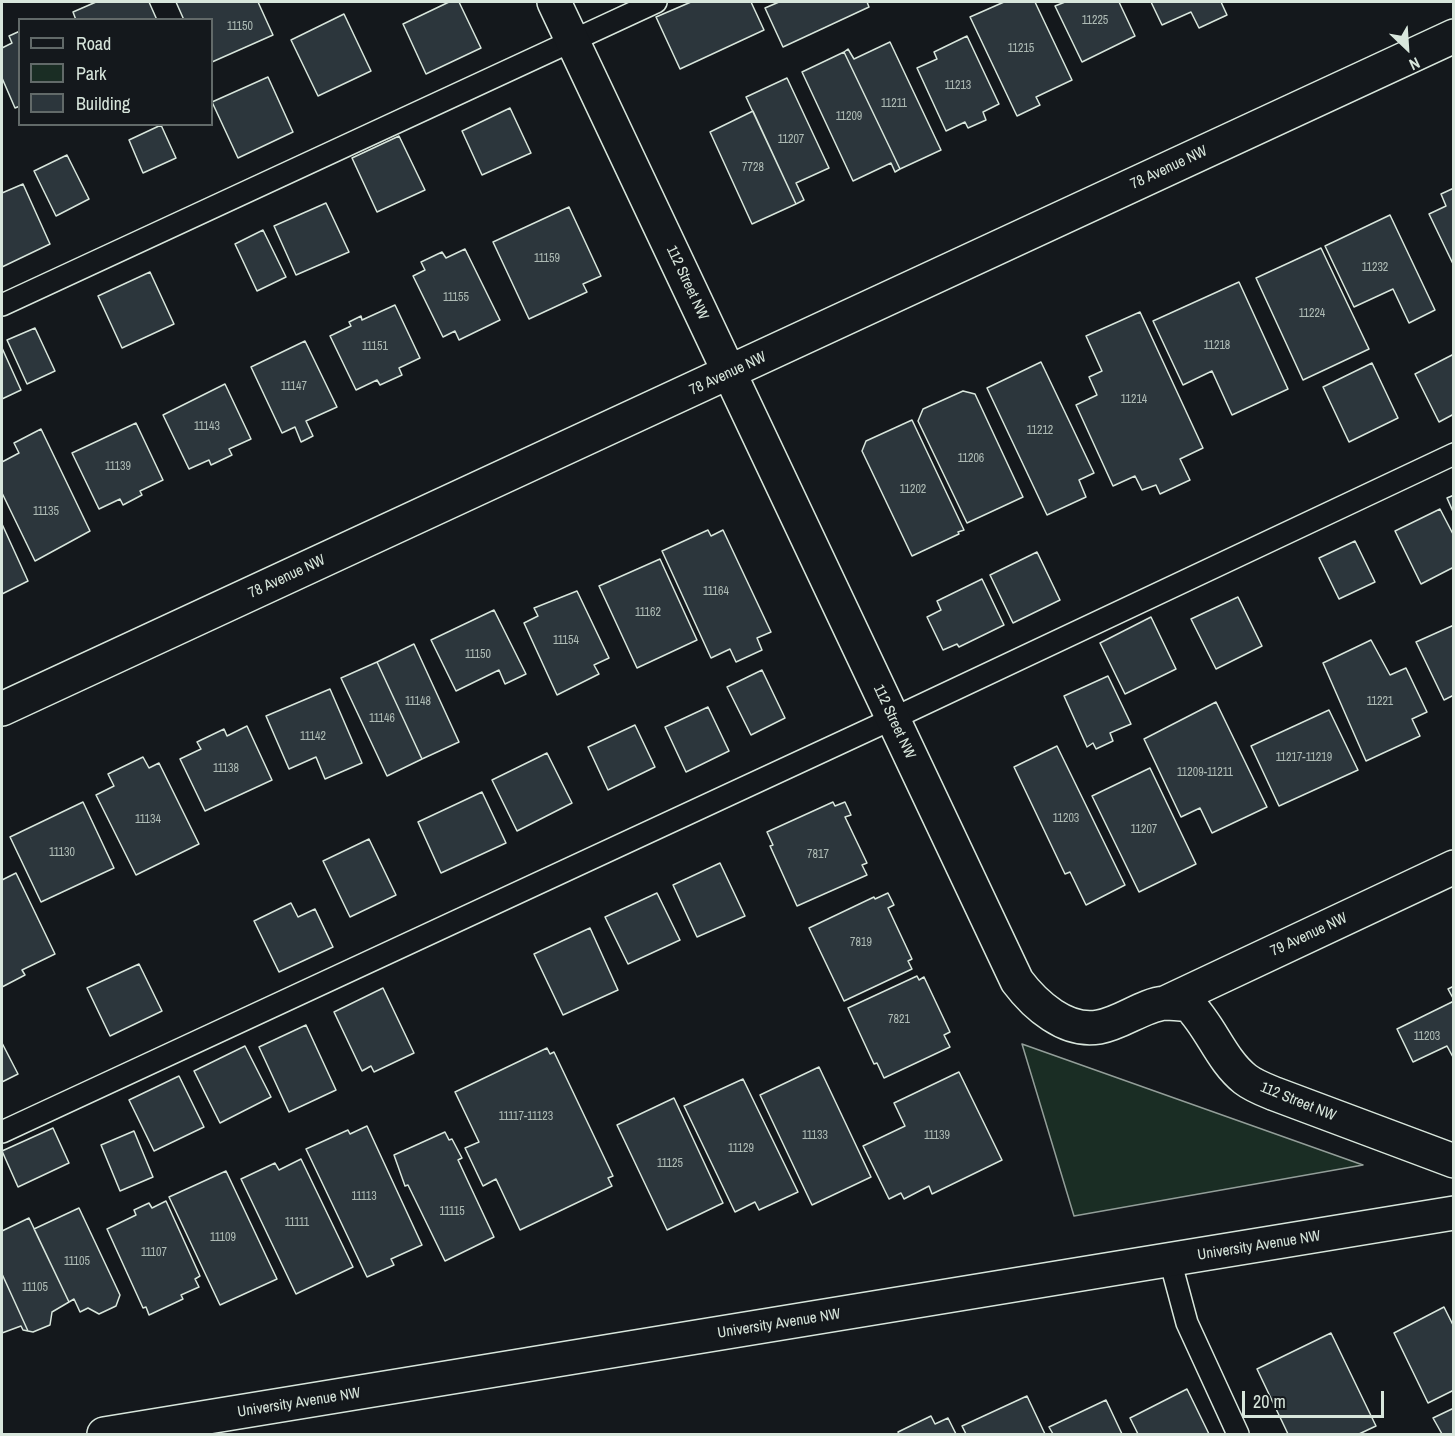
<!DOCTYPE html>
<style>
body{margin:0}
#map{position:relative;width:1455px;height:1436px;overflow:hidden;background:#14181c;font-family:"Archivo Narrow",sans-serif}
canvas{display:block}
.frame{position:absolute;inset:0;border:3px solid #d8e6dc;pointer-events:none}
.legend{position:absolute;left:18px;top:18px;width:195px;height:108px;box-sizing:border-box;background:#14181c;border:2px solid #626a69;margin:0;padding:8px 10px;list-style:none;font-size:18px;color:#d8e6dc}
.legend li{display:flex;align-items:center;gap:12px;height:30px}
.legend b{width:30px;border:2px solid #626a69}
.north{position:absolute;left:1377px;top:18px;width:60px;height:60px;-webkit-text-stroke:4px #14181c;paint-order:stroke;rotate:155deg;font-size:16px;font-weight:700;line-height:24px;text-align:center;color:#d8e6dc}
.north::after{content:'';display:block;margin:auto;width:21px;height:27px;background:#d8e6dc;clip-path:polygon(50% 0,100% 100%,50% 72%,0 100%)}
.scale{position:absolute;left:1242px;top:1391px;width:142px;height:27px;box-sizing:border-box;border:3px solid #d8e6dc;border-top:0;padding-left:8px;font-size:18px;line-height:21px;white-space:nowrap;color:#d8e6dc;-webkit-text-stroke:4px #14181c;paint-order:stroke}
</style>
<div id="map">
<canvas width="1455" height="1436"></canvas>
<div class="frame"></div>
<ul class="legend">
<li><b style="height:8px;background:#14181c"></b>Road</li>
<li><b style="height:16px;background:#1a2d24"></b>Park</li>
<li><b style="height:16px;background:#2c363c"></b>Building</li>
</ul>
<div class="north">N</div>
<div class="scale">20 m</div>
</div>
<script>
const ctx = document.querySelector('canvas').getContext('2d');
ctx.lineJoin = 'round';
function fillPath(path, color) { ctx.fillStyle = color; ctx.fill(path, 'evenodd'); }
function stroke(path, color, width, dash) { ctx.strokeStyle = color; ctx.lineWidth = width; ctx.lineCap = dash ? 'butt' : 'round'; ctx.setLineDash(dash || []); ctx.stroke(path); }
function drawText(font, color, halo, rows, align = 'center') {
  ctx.font = font + ' "Archivo Narrow",sans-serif'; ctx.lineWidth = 4.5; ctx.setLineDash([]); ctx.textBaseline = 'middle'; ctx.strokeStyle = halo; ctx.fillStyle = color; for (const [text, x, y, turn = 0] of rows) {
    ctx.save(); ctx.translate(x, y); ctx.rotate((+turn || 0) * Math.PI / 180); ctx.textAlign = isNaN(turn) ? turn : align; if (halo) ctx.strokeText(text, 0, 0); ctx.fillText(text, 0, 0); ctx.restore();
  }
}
const green = new Path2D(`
 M1022 1044 1363 1165 1074 1216Z`);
fillPath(green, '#1a2d24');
stroke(green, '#939e99', 1.5);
const building = new Path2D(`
 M96 2H149L157 20H76L73 12Z
 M176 2H258L273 35 212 62V20H184Z
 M449 2H459L481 48 426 74 403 24Z
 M691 2H751L764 30 680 69 656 17Z
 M779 2H867L869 7 783 47 765 8Z
 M1004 2H1035L1072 80 1036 97 1040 105 1017 116 970 17Z
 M1065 2H1119L1135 36 1082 62 1055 6Z
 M1151 2H1221L1227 15 1199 28 1191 12 1162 25Z
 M344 14 371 71 318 96 291 40Z
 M20 31V106L15 108 2 78V48L12 43 9 36Z
 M967 36 999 104 983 112 986 120 968 128 965 122 946 131 917 68 937 59 934 52Z
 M890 42 941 150 900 169 844 52 848 49 854 59Z
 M844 52 900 169 895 172 891 163 853 181 802 72Z
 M268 77 293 132 238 158 212 102Z
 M787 78 829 168 796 183 804 200 796 204 746 97Z
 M510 108 531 153 482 175 462 131Z
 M753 111 796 204 752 224 710 132Z
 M161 125 176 158 143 173 129 140Z
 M399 136 425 190 377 212 352 158Z
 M67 155 89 199 56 216 34 171Z
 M23 184 50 244 2 267V193Z
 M1454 188V266L1429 214 1446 206 1441 194Z
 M326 203 349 252 296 275 274 226Z
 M569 207 601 276 583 284 587 292 529 319 493 242Z
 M1390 215 1435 310 1409 323 1393 289 1354 307 1325 246Z
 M263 230 286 277 257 291 235 244Z
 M1321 248 1369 349 1303 380 1256 278Z
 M465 249 500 320 459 340 455 331 443 337 413 276 425 270 421 262 442 252 446 258Z
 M150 272 174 324 122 348 98 296Z
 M1239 282 1288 389 1232 415 1212 371 1183 385 1153 321Z
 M395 305 420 358 399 368 402 375 380 385 377 380 356 390 330 336 351 326 349 322 361 316 362 320Z
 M1140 312 1203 448 1180 459 1190 480 1160 494 1156 485 1142 490 1135 476 1113 486 1076 405 1097 395 1089 377 1102 371 1086 336Z
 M35 328 55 371 27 384 7 340Z
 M305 341 337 407 306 421 313 436 301 442 295 427 282 433 251 367Z
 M2 348 21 390 2 399Z
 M1454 354V414L1439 422 1415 374Z
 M1041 362 1094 473 1079 480 1086 497 1047 515 987 388Z
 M1372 363 1398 418 1349 442 1323 387Z
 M225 384 251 439 229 449 232 455 211 465 209 460 189 469 163 415Z
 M963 391 975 394 1023 497 967 523 918 421 923 409Z
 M912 420 964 530 958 532 959 534 912 556 862 451 866 441Z
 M136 423 163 480 140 491 142 495 123 505 120 499 99 509 72 453Z
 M41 429 90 531 35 561 2 493V462L19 453 14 443Z
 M1454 495V514L1447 498Z
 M1440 509 1454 536V567L1421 584 1395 531Z
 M2 524 28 581 2 594Z
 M708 530 711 536 723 530 771 632 757 638 762 650 736 662 730 649 711 658 662 551Z
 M1355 541 1375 582 1339 599 1319 558Z
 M1037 552 1060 600 1013 623 990 575Z
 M660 559 697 640 637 668 599 586Z
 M982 579 1004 625 959 647 957 644 943 650 927 617 941 610 937 601Z
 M577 591 609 658 594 665 599 674 557 695 524 623 538 616 534 608Z
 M1238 597 1262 646 1216 669 1191 619Z
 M494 610 526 674 505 684 499 670 456 691 431 640Z
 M1151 617 1176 669 1125 694 1100 643Z
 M1454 625V695L1444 700 1416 642Z
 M1371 640 1390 675 1406 668 1427 712 1412 719 1420 736 1366 761 1323 663Z
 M414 644 459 742 422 759 377 662Z
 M377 662 422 759 387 776 341 678Z
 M762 670 785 718 751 735 727 687Z
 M1108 676 1131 724 1110 733 1113 741 1096 749 1093 743 1087 747 1064 696Z
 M330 689 362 763 325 779 316 757 289 769 266 716Z
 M1216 702 1267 807 1212 833 1200 808 1181 817 1144 739Z
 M708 707 729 751 686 772 665 727Z
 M1329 710 1358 770 1279 806 1251 746Z
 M635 725 655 767 608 790 588 747Z
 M247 726 272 780 205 811 180 759 201 749 197 742 224 729 227 736Z
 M1057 746 1125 885 1086 905 1070 872 1065 874 1014 767Z
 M547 753 572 803 517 831 492 780Z
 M143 757 149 768 159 763 199 844 136 875 96 795 114 786 108 774Z
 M1150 768 1196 864 1139 892 1092 796Z
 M482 792 506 843 441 873 418 822Z
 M83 802 114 868 41 902 10 837Z
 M833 802 835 806 845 802 851 815 845 817 867 863 862 865 867 875 797 906 770 846 773 845 767 832Z
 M369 839 396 895 350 917 323 861Z
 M720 863 745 916 697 937 673 885Z
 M16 873 55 954 22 970 25 975 2 987V880Z
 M657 893 680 940 628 964 605 917Z
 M888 893 894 905 888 908 912 959 908 961 912 969 844 1001 809 928 874 897 875 899Z
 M291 903 298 917 315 909 333 947 279 972 254 921Z
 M590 928 618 990 563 1015 534 954Z
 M139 964 162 1011 110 1036 87 988Z
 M917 976 919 980 924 977 950 1032 944 1035 950 1047 884 1078 877 1063 874 1064 848 1008Z
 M1454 986V1000L1448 989Z
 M383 988 414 1053 374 1072 371 1066 362 1071 334 1012Z
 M1454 1001V1059L1447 1046 1413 1062 1397 1029Z
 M306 1025 336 1090 289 1112 259 1047Z
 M2 1043 18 1074 2 1082Z
 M245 1046 271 1097 220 1123 194 1071Z
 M547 1048 550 1054 554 1052 613 1176 608 1178 612 1186 520 1230 496 1179 483 1186 465 1148 479 1142 455 1092Z
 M819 1067 871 1177 812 1205 760 1095Z
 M959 1072 1002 1160 932 1194 929 1186 904 1199 901 1193 889 1199 863 1146 905 1126 894 1103Z
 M179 1076 204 1127 154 1151 129 1100Z
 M743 1079 798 1192 759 1210 755 1202 735 1212 684 1106Z
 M674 1098 723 1203 667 1230 617 1125Z
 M367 1126 422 1245 391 1259 394 1265 367 1277 306 1149 348 1130 350 1134Z
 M53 1128 69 1163 18 1187 2 1151Z
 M134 1131 153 1177 120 1191 101 1145Z
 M445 1132 449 1140 452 1139 462 1158 458 1160 494 1237 445 1261 408 1185 405 1186 394 1155Z
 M301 1159 353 1267 296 1294 241 1179 275 1163 279 1170Z
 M226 1171 277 1279 220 1305 169 1197Z
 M166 1201 200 1276 195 1279 199 1287 181 1295 183 1299 149 1315 146 1307 143 1308 107 1229 136 1215 134 1210 149 1203 152 1208Z
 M79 1208 120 1295 116 1306 99 1314 88 1308 80 1312 74 1299 69 1302 34 1229Z
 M29 1218 69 1302 52 1312 50 1325 33 1332 28 1331 2 1274V1231Z
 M2 1274 28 1331 23 1330 21 1326 2 1333Z
 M1444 1307 1454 1327V1390L1428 1403 1394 1333Z
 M1331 1333 1376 1426 1359 1434H1288L1257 1369Z
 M1187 1389 1209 1434H1138L1130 1418Z
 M1027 1396 1045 1434H966L962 1426Z
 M1106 1400 1122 1434H1053L1049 1427Z
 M1454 1408V1434H1442L1433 1418Z
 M931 1416 935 1424 948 1418 956 1434H899L898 1432Z`);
fillPath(building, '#2c363c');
stroke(building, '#d8e6dc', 1.5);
const service = new Path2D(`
 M2 305 656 2
 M2 1132 892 719 1454 454
 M1170 1260 1187 1323 1238 1434`);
const minor = new Path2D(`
 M554 2 1017 981C1035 1005 1066 1033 1099 1027 1122 1023 1143 1005 1165 1003 1173 1003 1181 1004 1189 1005 1211 1027 1221 1060 1245 1079 1254 1086 1265 1090 1275 1094L1454 1161
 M2 709 1454 36
 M1165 1003 1454 867
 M104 1434 1454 1213`);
stroke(service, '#d8e6dc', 24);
stroke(minor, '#d8e6dc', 36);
stroke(service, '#14181c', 21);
stroke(minor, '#14181c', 33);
drawText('12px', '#adbab4', null, [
 ["11225",1095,21],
 ["11150",240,27],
 ["11215",1021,49],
 ["11213",958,86],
 ["11211",894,104],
 ["11209",849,117],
 ["11207",791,140],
 ["7728",753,168],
 ["11159",547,259],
 ["11232",1375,268],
 ["11155",456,298],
 ["11224",1312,314],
 ["11218",1217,346],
 ["11151",375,347],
 ["11147",294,387],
 ["11214",1134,400],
 ["11143",207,427],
 ["11212",1040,431],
 ["11206",971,459],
 ["11139",118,467],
 ["11202",913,490],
 ["11135",46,512],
 ["11164",716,592],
 ["11162",648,613],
 ["11154",566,641],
 ["11150",478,655],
 ["11148",418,702],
 ["11221",1380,702],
 ["11146",382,719],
 ["11142",313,737],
 ["11217-11219",1304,758],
 ["11138",226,769],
 ["11209-11211",1205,773],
 ["11203",1066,819],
 ["11134",148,820],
 ["11207",1144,830],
 ["11130",62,853],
 ["7817",818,855],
 ["7819",861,943],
 ["7821",899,1020],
 ["11203",1427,1037],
 ["11117-11123",526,1117],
 ["11133",815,1136],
 ["11139",937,1136],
 ["11129",741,1149],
 ["11125",670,1164],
 ["11113",364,1197],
 ["11115",452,1212],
 ["11111",297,1223],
 ["11109",223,1238],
 ["11107",154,1253],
 ["11105",77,1262],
 ["11105",35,1288]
]);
drawText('15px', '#d8e6dc', '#14181c', [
 ["78 Avenue NW",1169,168,-25],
 ["112 Street NW",687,283,65],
 ["78 Avenue NW",728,374,-25],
 ["78 Avenue NW",287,577,-25],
 ["112 Street NW",894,722,65],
 ["79 Avenue NW",1309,935,-25],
 ["112 Street NW",1298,1102,22],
 ["University Avenue NW",1259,1246,-9],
 ["University Avenue NW",779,1324,-9],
 ["University Avenue NW",299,1403,-9]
]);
</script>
